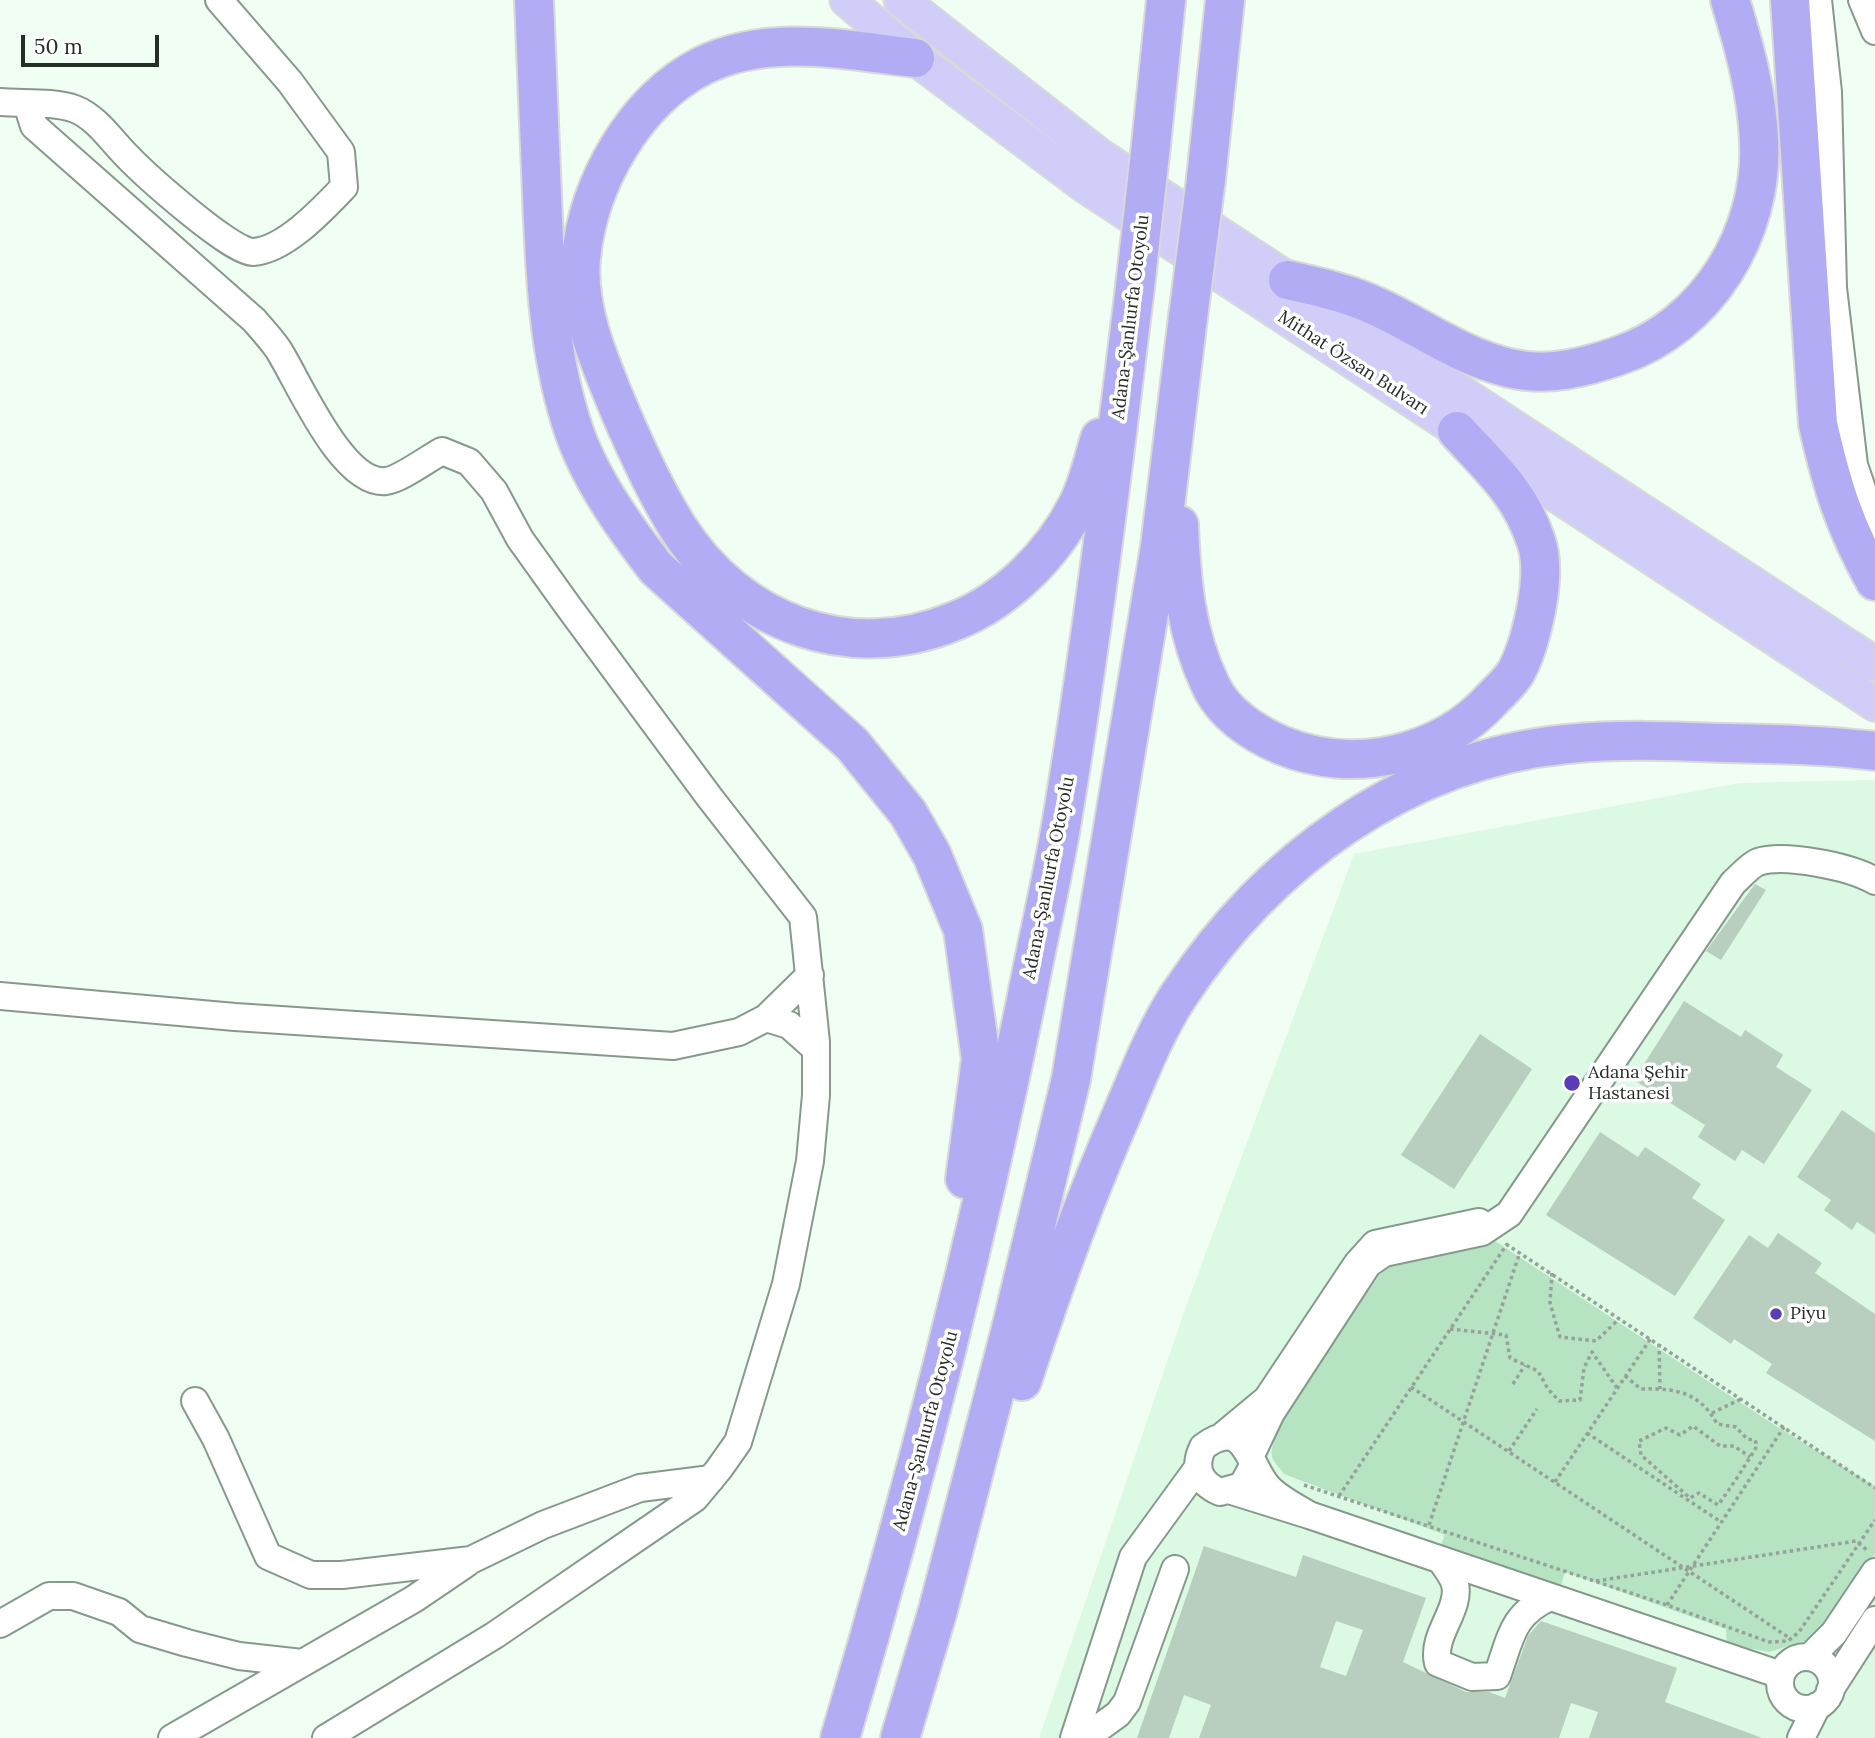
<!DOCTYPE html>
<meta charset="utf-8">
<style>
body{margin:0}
#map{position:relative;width:1875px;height:1738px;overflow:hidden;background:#f0fef4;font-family:Lora,serif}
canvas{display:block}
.scale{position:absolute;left:21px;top:35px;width:138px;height:32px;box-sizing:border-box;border:4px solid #252e28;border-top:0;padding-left:9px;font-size:21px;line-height:24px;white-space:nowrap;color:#252e28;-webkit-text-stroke:5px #fff;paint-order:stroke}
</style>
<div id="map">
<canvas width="1875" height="1738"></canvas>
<div class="scale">50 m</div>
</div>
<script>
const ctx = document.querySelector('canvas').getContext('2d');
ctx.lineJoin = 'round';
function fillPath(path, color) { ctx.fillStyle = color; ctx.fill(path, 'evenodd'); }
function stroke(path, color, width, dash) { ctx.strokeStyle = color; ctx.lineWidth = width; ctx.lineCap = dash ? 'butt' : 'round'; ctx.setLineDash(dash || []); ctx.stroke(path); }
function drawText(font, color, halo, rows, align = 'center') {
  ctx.font = font + ' Lora,serif'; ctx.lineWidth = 7; ctx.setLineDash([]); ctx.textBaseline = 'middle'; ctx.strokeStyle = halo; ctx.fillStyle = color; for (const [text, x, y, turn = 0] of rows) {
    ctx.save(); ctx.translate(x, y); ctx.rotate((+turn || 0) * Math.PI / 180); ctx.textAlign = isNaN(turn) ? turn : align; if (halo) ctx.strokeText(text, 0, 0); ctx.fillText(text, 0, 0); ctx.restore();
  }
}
fillPath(new Path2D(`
 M1875 780V1738H1039L1184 1312 1354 854 1740 783Z`), '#dbf9e3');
fillPath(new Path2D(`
 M1495 1241 1776 1426 1875 1486V1554L1829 1622 1805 1641 1769 1652 1727 1644 1726 1629 1565 1572 1560 1589 1439 1549 1445 1535 1284 1474C1281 1469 1273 1462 1272 1456 1266 1427 1363 1300 1383 1270L1391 1264Z`), '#b6e4c3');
fillPath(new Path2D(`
 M1755 884 1766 890 1721 960 1706 951Z
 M1684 1001 1741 1037 1745 1030 1783 1055 1776 1067 1812 1090 1764 1164 1742 1150 1735 1161 1698 1137 1705 1125 1634 1080Z
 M1480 1034 1532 1069 1454 1189 1401 1155Z
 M1842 1110 1875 1133V1234L1857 1222 1852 1230 1824 1210 1831 1200 1797 1177Z
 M1600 1132 1638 1157 1645 1147 1701 1184 1692 1198 1725 1220 1675 1296 1546 1215Z
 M1778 1233 1822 1263 1815 1273 1875 1314V1441L1766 1373 1772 1364 1734 1339 1731 1344 1693 1318 1749 1235 1768 1248Z
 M1204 1546 1296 1577 1303 1555 1426 1598 1403 1662 1466 1692H1489L1505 1698 1528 1636 1541 1621 1677 1668 1665 1702 1762 1738H1589L1598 1712 1571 1703 1559 1738H1199L1211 1705 1184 1695 1169 1738H1137ZM1336 1621 1363 1630 1346 1676 1320 1667Z`), '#b8cebe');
const minor = new Path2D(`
 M1818 0 1828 92 1833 288 1854 465 1875 527
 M1862 0 1875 31
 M0 102C23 104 53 101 75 109 96 117 111 140 126 155 144 174 232 253 253 252 285 250 323 209 344 187L341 152 290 82 219 0
 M27 104 34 126 254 320C262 329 271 339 278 349 298 380 342 486 386 481 399 480 429 458 442 451L469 462 494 491 520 539 568 606 710 798 803 917 816 1042V1095L810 1161 786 1284 738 1442 719 1469 695 1498 635 1539 495 1635 326 1738
 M0 996 235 1017 673 1046 739 1032 766 1018 810 975
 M766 1018 789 1025 816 1049
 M1482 1232 1509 1214 1733 883C1740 877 1750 865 1758 862 1784 853 1852 867 1875 881
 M195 1401 216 1439 268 1556 311 1575H342L471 1560 543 1525 640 1488 711 1479
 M1220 1438 1267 1399 1357 1264 1375 1244 1479 1222 1482 1232 1384 1253 1368 1264 1271 1413 1251 1455
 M1232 1491 1309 1515C1296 1507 1279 1499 1268 1487 1248 1465 1246 1415 1203 1447 1193 1467 1199 1483 1220 1492L1242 1486 1253 1466
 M1309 1515 1781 1675
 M1441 1560C1445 1567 1453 1576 1455 1584 1461 1610 1431 1635 1438 1663L1472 1677 1497 1676C1511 1638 1511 1615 1550 1597
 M0 1624 49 1596H73L119 1612 140 1629 187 1643 239 1656 302 1663
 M1810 1657 1834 1633 1875 1572
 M1780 1683a26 26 0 1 1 52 0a26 26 0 1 1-52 0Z
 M1830 1690 1875 1620
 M172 1738 414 1599 467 1563
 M1074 1738 1133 1557 1197 1469
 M1085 1738 1118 1714 1127 1702 1175 1569
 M1801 1738 1817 1706`);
const major = new Path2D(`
 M847 0 915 58 1084 185 1875 704
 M901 0 1100 156 1875 664`);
const highway = new Path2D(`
 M534 0C537 65 539 131 542 196 545 273 548 348 571 422 587 475 623 525 656 568L852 744 908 813 932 855 963 930 981 1059 965 1179
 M1790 0 1818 424C1832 486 1844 525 1875 581
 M915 58C846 50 768 33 702 66 634 101 588 184 581 258 576 309 600 363 619 409 636 449 654 489 677 526 738 623 849 665 955 621 1006 601 1052 555 1077 506 1088 485 1093 461 1100 438
 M1151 145 1166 0
 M1206 179 1225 0
 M1288 280C1309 285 1330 289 1350 296 1405 314 1450 354 1509 368 1547 377 1583 368 1618 356 1707 326 1764 233 1759 140 1757 92 1744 46 1730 0
 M1179 525C1181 580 1186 634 1210 684 1223 713 1253 733 1281 745 1353 775 1441 756 1493 698 1501 690 1512 680 1517 670 1527 651 1532 630 1536 610 1540 589 1543 561 1536 541 1520 493 1491 468 1457 431
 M1022 1381C1052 1289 1085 1198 1124 1109 1140 1071 1156 1030 1179 995 1268 861 1403 760 1567 744 1620 739 1672 741 1724 743 1775 744 1825 745 1875 751
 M840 1738C912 1495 975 1250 1026 1001 1037 943 1051 885 1061 826 1091 647 1113 467 1135 287
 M900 1738 938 1610 1012 1325 1071 1079 1160 547 1188 317`);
stroke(minor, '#859a8b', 30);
stroke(major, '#d8d9d8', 37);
stroke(highway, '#d8d9d8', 42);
stroke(new Path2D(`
 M1506 1244 1875 1488
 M1552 1273 1550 1303 1560 1337 1596 1341 1619 1319
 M1450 1329 1506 1335 1510 1358 1538 1371 1548 1389 1559 1401 1580 1400 1584 1368 1592 1352 1617 1388
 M1659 1344 1660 1389
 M1625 1376 1641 1389C1675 1388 1700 1392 1717 1424L1736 1427 1747 1439 1755 1440 1757 1446C1745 1466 1732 1486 1718 1505L1699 1493 1690 1498 1641 1455 1639 1441 1666 1428 1680 1435 1693 1426 1720 1446H1734L1750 1457
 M1513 1384 1525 1365
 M1411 1387 1791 1639
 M1712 1413 1741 1399
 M1587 1433 1721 1522
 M1509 1451 1537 1409
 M1555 1482 1651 1338
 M1304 1485 1664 1604 1769 1642 1788 1641 1799 1632 1875 1520
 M1339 1496 1507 1244
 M1429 1525 1520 1252
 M1596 1581 1856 1541 1868 1551
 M1667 1605 1784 1427`), '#95a199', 3.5, [3.5, 3.5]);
stroke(minor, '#fff', 26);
stroke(major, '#d0cdf8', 33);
stroke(highway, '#b1acf4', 38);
const highwayBridge = new Path2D(`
 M1135 287 1151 145
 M1188 317 1206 179`);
stroke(highwayBridge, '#d8d9d8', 42, []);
stroke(highwayBridge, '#b1acf4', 38);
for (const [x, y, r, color] of [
 [1572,1083,9,"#583eb6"],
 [1776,1314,7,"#583eb6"]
]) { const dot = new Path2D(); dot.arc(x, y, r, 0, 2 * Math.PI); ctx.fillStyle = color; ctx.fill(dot); stroke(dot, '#fff', 2.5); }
drawText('18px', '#252e28', '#fff', [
 ["Adana-Şanlıurfa Otoyolu",1131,317,-83],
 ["Mithat Özsan Bulvarı",1353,363,33],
 ["Adana-Şanlıurfa Otoyolu",1049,878,-79],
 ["Adana-Şanlıurfa Otoyolu",926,1431,-75]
]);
drawText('18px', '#252e28', '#fff', [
 ["Adana Şehir",1588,1073],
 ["Hastanesi",1588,1094],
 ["Piyu",1790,1314]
], 'left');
</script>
